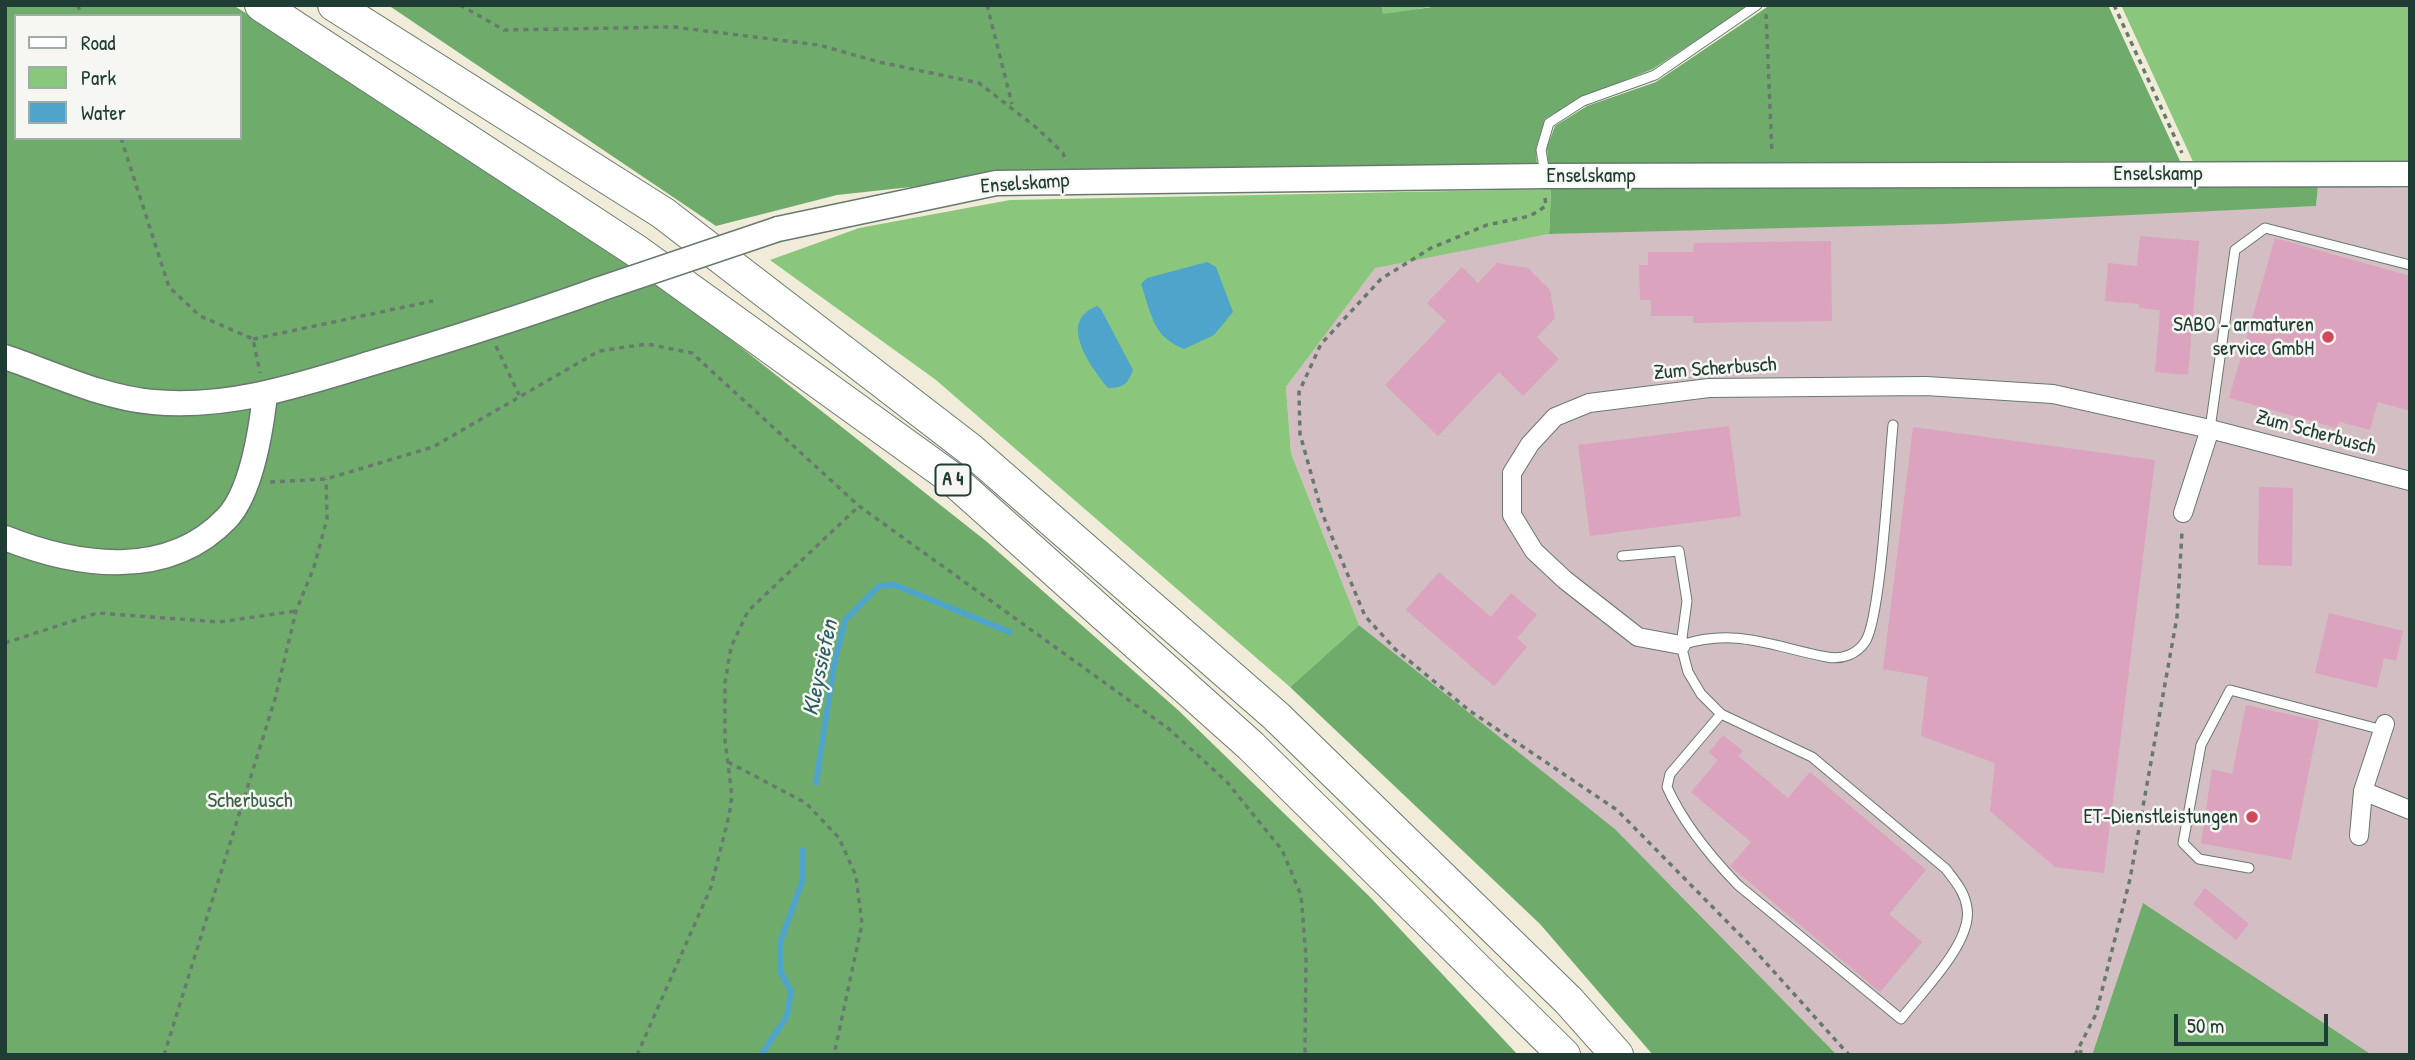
<!DOCTYPE html>
<style>
body{margin:0}
#map{position:relative;width:2415px;height:1060px;overflow:hidden;background:#f0ecd9;font-family:"Patrick Hand",sans-serif}
canvas{display:block}
.frame{position:absolute;inset:0;border:7px solid #1f3d34;pointer-events:none}
.legend{position:absolute;left:14px;top:14px;width:228px;height:126px;box-sizing:border-box;background:#f6f6f2;border:2px solid #a0aca6;margin:0;padding:9px 12px;list-style:none;font-size:21px;color:#1f3d34}
.legend li{display:flex;align-items:center;gap:14px;height:35px}
.legend b{width:35px;border:2px solid #a0aca6}
.scale{position:absolute;left:2174px;top:1014px;width:154px;height:32px;box-sizing:border-box;border:4px solid #1f3d34;border-top:0;padding-left:9px;font-size:21px;line-height:24px;white-space:nowrap;color:#1f3d34;-webkit-text-stroke:5px #f6f6f2;paint-order:stroke}
</style>
<div id="map">
<canvas width="2415" height="1060"></canvas>
<div class="frame"></div>
<ul class="legend">
<li><b style="height:9px;background:#fff"></b>Road</li>
<li><b style="height:19px;background:#8ac77d"></b>Park</li>
<li><b style="height:19px;background:#4ea4cb"></b>Water</li>
</ul>
<div class="scale">50 m</div>
</div>
<script>
const ctx = document.querySelector('canvas').getContext('2d');
ctx.lineJoin = 'round';
function fillPath(path, color) { ctx.fillStyle = color; ctx.fill(path, 'evenodd'); }
function stroke(path, color, width, dash) { ctx.strokeStyle = color; ctx.lineWidth = width; ctx.lineCap = dash ? 'butt' : 'round'; ctx.setLineDash(dash || []); ctx.stroke(path); }
function drawText(font, color, halo, rows, align = 'center') {
  ctx.font = font + ' "Patrick Hand",sans-serif'; ctx.lineWidth = 5; ctx.setLineDash([]); ctx.textBaseline = 'middle'; ctx.strokeStyle = halo; ctx.fillStyle = color; for (const [text, x, y, turn = 0] of rows) {
    ctx.save(); ctx.translate(x, y); ctx.rotate((+turn || 0) * Math.PI / 180); ctx.textAlign = isNaN(turn) ? turn : align; if (halo) ctx.strokeText(text, 0, 0); ctx.fillText(text, 0, 0); ctx.restore();
  }
}
fillPath(new Path2D(`
 M2318 186 2410 188V1055H2372L2143 904 2092 1055H1837L1615 829 1359 625 1291 453 1286 387 1375 267 1549 234 2316 206Z`), '#d2bec3');
fillPath(new Path2D(`
 M1382 5H1441L1383 15Z
 M2121 5H2410V165L2195 166Z
 M1551 189 1549 234 1375 268 1286 387 1291 453 1359 625 1290 687 936 380 770 260 859 228 1010 200Z`), '#8ac77d');
fillPath(new Path2D(`
 M5 5H233L633 262 986 541 1178 710 1371 898 1518 1055H5ZM16 16H240V138H16Z
 M388 5H1382L1383 14 1446 5H1750L1653 69 1583 97 1545 119 1536 148 1537 168 994 178 837 195 716 226Z
 M1770 5H2108L2180 161 1548 165 1547 147 1555 126 1587 106 1656 82Z
 M2318 186 2316 206 1945 224 1549 234 1551 189Z
 M1359 625 1615 829 1837 1055H1653L1540 924 1290 687Z
 M2143 903 2372 1055H2092Z`), '#6fac6c');
fillPath(new Path2D(`
 M1207 262 1216 267 1233 312 1214 335 1184 349C1152 336 1152 315 1141 284L1147 278Z
 M1097 306 1101 309 1133 370C1128 384 1123 388 1108 388 1090 366 1057 321 1097 306Z`), '#4ea4cb');
stroke(new Path2D(`
 M816 783 834 665 845 620 879 586 895 585 1010 632
 M761 1055 787 1016 791 991 780 971V943L803 879V850`), '#4ea4cb', 6);
fillPath(new Path2D(`
 M2140 236 2199 241 2188 375 2155 372 2160 310 2139 308V304L2105 301 2108 263 2137 266Z
 M2275 238 2410 276V411L2378 402 2370 430 2340 422 2336 428 2229 398Z
 M1831 241 1832 321 1693 323V316H1651V300H1640L1639 265H1648V252H1693L1694 243Z
 M1497 263 1528 268 1550 290 1555 318 1537 337 1559 359 1523 396 1499 372 1438 436 1385 385 1446 321 1427 303 1462 267 1478 283Z
 M1729 426 1741 516 1590 536 1578 445Z
 M1913 427 2155 460 2104 873 2055 867 1990 811 1995 763 1921 736 1928 677 1883 669Z
 M2259 487 2293 488 2292 566 2258 565Z
 M1439 572 1491 617 1511 593 1537 615 1517 638 1527 647 1494 686 1406 610Z
 M2329 613 2403 631 2396 661 2384 658 2377 688 2315 673Z
 M2246 705 2319 721 2291 860 2201 843 2212 769 2232 774Z
 M1723 735 1743 751 1738 756 1788 798 1810 772 1926 870 1889 914 1922 942 1880 992 1730 866 1751 842 1691 792 1718 760 1709 752Z
 M2205 888 2249 924 2236 940 2193 904Z`), '#dca3be');
const lane = new Path2D(`
 M1545 174 1541 150 1549 123 1583 101 1655 75 1757 5
 M2210 429 2235 250 2265 228 2410 265
 M1622 556 1679 551 1687 601 1681 645 1688 672 1701 694 1721 714 1812 757 1946 869C1955 881 1965 892 1967 908 1973 942 1921 993 1901 1019L1738 885C1711 857 1683 823 1667 787L1670 774 1721 714
 M1681 645C1737 627 1773 647 1827 657 1842 660 1857 654 1865 642 1881 620 1889 462 1893 425
 M2249 868 2199 859 2183 843 2201 745 2230 690 2383 730`);
const street = new Path2D(`
 M2183 513 2210 429
 M1681 645 1638 637 1565 580 1534 551 1512 515V473L1530 444 1555 417 1589 403 1709 388 1926 386 2053 394 2210 429 2410 481
 M2385 724 2363 791 2410 810
 M2359 836 2363 791`);
const secondary = new Path2D(`
 M778 229 996 183 1545 176 2410 174
 M5 357C52 373 103 398 153 402 229 409 300 385 372 363 449 340 525 316 600 289
 M5 538C78 567 168 580 227 518 252 491 261 430 265 395`);
const highway = new Path2D(`
 M261 5 638 252 950 477 1251 746 1564 1055
 M334 5 663 213 971 450 1276 716 1569 1001 1617 1055`);
stroke(lane, '#687a6e', 11);
stroke(street, '#687a6e', 20);
stroke(secondary, '#687a6e', 27);
stroke(highway, '#687a6e', 34);
stroke(new Path2D(`
 M78 5 81 16
 M460 5 504 30 674 27 819 45 879 62 979 83 1037 128 1063 153 1066 162
 M987 5 1012 104
 M2114 5 2182 153
 M1766 14 1772 153
 M121 138 169 287 200 316 253 339 260 373
 M1545 198 1546 206 1530 216 1487 225 1431 248 1381 279 1321 344 1299 392 1300 434 1322 513 1365 616 1395 649 1470 711 1617 810 1749 944 1849 1055
 M253 339 433 301
 M496 346 519 395
 M270 482 326 479 433 447 599 351 647 344 692 353 859 506 1169 729 1227 782 1282 850 1301 895 1306 957 1305 1055
 M5 643 97 613 219 622 296 611
 M728 762 806 803 839 838 856 876 862 924 834 1055
 M164 1055 275 699 296 611 314 567 327 519 326 479
 M637 1055 711 887 729 816 732 796 725 740V683L731 647 748 611 859 506
 M2075 1055 2096 1014 2130 879 2177 617 2182 532
 M2080 1055 2082 1046`), '#687a6e', 3.5, [5, 5]);
stroke(lane, '#fff', 9);
stroke(street, '#fff', 18);
stroke(secondary, '#fff', 24);
stroke(highway, '#fff', 32);
const secondaryBridge = new Path2D(`
 M600 289 778 229`);
stroke(secondaryBridge, '#687a6e', 27, []);
stroke(secondaryBridge, '#fff', 24);
for (const [x, y, r, color] of [
 [2328,337,7,"#d1495b"],
 [2252,817,7,"#d1495b"]
]) { const dot = new Path2D(); dot.arc(x, y, r, 0, 2 * Math.PI); ctx.fillStyle = color; ctx.fill(dot); stroke(dot, '#f6f6f2', 2.5); }
for (const [x, y, w] of [
 [953,480,35]
]) { const box = new Path2D(); box.roundRect(x - w / 2, y - 15.5, w, 31, 5); ctx.fillStyle = '#f6f6f2'; ctx.fill(box); stroke(box, '#1f3d34', 2); }
drawText('bold 19px', '#1f3d34', null, [
 ["A 4",953,480]
]);
drawText('21px', '#1f3d34', '#f6f6f2', [
 ["Enselskamp",2158,174],
 ["Enselskamp",1591,176],
 ["Enselskamp",1025,184,-4],
 ["Zum Scherbusch",1715,369,-4],
 ["Zum Scherbusch",2316,433,15]
]);
drawText('21px', '#1f3d34', '#f6f6f2', [
 ["SABO - armaturen",2314,325],
 ["service GmbH",2314,349],
 ["ET-Dienstleistungen",2238,817]
], 'right');
drawText('21px', '#3a6046', '#f6f6f2', [
 ["Scherbusch",250,801]
]);
drawText('italic 23px', '#2d5c61', '#f6f6f2', [
 ["Kleyssiefen",821,668,-78]
]);
</script>
